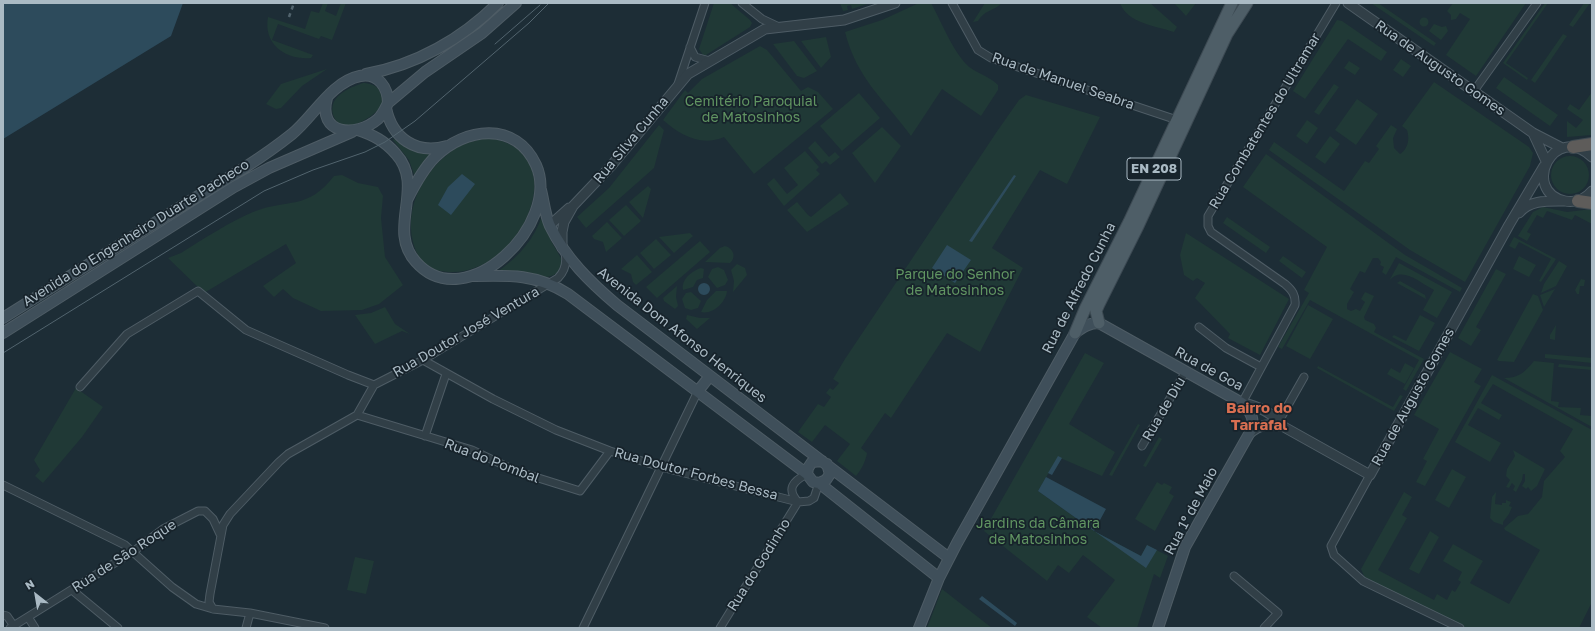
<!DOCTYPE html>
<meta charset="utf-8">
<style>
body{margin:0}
#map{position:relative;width:1595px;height:631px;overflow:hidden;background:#1d2d36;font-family:"Golos Text",sans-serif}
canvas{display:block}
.frame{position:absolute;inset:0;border:4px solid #aabac4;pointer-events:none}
.north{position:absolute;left:16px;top:575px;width:40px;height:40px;-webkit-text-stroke:3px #17232b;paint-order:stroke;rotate:329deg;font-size:11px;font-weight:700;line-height:16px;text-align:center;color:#aabac4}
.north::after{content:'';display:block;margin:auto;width:14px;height:18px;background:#aabac4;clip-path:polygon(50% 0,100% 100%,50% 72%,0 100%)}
</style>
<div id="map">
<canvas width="1595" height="631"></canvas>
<div class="frame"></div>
<div class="north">N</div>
</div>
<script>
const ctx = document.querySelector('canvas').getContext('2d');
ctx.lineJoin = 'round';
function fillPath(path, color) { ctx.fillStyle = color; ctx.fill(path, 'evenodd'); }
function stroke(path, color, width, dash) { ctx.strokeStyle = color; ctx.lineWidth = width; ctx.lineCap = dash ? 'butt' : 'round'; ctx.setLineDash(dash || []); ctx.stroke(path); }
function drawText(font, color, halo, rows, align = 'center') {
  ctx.font = font + ' "Golos Text",sans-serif'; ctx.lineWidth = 3.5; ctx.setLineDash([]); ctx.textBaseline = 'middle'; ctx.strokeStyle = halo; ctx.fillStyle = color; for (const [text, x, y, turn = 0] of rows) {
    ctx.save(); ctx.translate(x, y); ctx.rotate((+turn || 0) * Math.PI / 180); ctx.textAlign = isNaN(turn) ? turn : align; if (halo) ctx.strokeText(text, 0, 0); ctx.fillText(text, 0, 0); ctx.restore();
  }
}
fillPath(new Path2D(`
 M323 3H328L325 11 336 16 341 3H346L332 40 321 36 319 39 278 24 272 40 313 55 311 58C286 60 263 45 268 17L305 29 311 11 319 13Z
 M714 3H730L750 20 752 23 750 27 706 55H703L699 49Z
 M840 3H870L852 9 851 5 847 6 848 10 843 11Z
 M919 3H931C941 21 951 47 965 63 974 73 988 75 998 85V90L981 116 942 89 911 136C883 98 857 79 845 32L882 20Z
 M985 3H1002C994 11 984 10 978 21L973 22Z
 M1120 3H1150L1177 27 1174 32C1156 26 1127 23 1120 3Z
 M1174 3H1196L1186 16Z
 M1371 3H1378L1436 43 1434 46Z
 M1453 3H1526L1476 76 1446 55 1470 19 1460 13 1456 19 1451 20V15L1447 11Z
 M1545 3H1548L1506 63 1528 78 1527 80 1503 63Z
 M1584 3H1590L1573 27 1569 25Z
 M1419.5 22a4.5 4.5 0 1 1 9 0a4.5 4.5 0 1 1-9 0Z
 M1337 20 1342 21 1387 52 1381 61 1348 39 1305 99 1293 91Z
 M1434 24 1442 27 1446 26 1448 31 1441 40 1429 31Z
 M1563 34 1567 36 1535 83 1531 80Z
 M826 37 831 57 821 68 801 41Z
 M794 41 817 71 804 78 797 76 773 44Z
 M760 46 767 50 801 91 808 87 818 92 833 109 754 174 724 137C701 147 680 135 663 120L685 90 688 93 702 79Z
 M1401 59 1411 66 1403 77 1393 70Z
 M1349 61 1360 68 1355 75 1344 68Z
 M327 69 302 86 281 108 276 109 266 104 281 84Z
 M1504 77 1558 115 1550 126 1496 88Z
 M1434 82 1529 147 1533 153 1530 166 1465 282 1410 250 1269 150 1274 142 1344 191 1365 161 1369 163 1379 149 1376 146 1391 125 1397 129 1393 138 1394 148 1400 154C1408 149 1410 139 1407 130L1402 126Z
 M363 83C369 83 376 85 379 90 392 107 365 121 352 126 338 131 327 112 335 100 341 91 354 86 363 83Z
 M1334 84 1339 87 1319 115 1314 112Z
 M1592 92V135L1567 137V121L1576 128 1583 120 1567 109 1570 104 1579 110Z
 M859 93 880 118 842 151 820 126Z
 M1026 95 1100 117 1067 184 1040 170 992 248 1023 268 980 352 947 333 891 418 885 413 861 448 867 453C866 460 862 469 856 476L837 461 850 444 825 425 812 442 798 432 818 404 824 407 831 397 826 393 830 388 833 390 839 383 833 379 845 359 998 130 1019 100Z
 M1357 99 1378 114 1356 145 1335 130Z
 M1307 120 1318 128 1307 144 1296 136Z
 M659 125 664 130 654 168 586 228 577 217 609 188Z
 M882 127 901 146 875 183 852 153Z
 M1330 136 1340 144 1325 164 1315 157Z
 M490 138C577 153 521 273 452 272 442 272 431 270 424 263 418 257 415 250 413 242 404 206 425 170 453 150 464 143 478 139 490 138Z
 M394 139 418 151 434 154 415 177 409 160 393 140Z
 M815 141 829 157 835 152 840 157 830 165 826 161 822 164 808 148Z
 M805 151 819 167 816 170 820 174 784 206 767 184 774 178 787 194 798 185 784 168Z
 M1266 154 1405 255 1462 288 1460 292 1396 257 1386 275 1382 272 1384 267 1380 265 1381 262 1378 258H1373L1365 273 1360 271 1350 289 1354 292 1347 304V309L1351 311 1356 309 1360 311 1365 302 1361 299 1365 292 1374 296 1364 317 1365 320 1374 324 1376 328 1374 332 1424 359 1406 391 1403 389 1419 360 1310 300 1282 349 1278 347 1309 293 1304 290 1327 247 1243 187Z
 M1551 175a19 19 0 1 1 38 0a19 19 0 1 1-38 0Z
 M342 175 358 183 378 187 383 196 381 218 385 257 403 285 379 304 362 310 321 311 293 298 283 289 274 297 263 286 296 263 286 244 204 293 168 258 181 253C203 239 228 223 253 212 288 198 307 211 334 176Z
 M648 186 651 189 643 218 629 202Z
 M840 193 849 204 807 232 787 210 797 202 808 215 811 217Z
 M626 205 641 221 624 236 609 220Z
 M1543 207 1567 212 1592 209V224L1575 215 1572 220 1547 211 1543 218 1537 215 1527 232 1531 234 1527 241 1518 236 1533 212Z
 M542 216 551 241 562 260C562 290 518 272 500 270 520 255 534 239 542 216Z
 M1227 217 1270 247 1266 253 1223 223Z
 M607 222 622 238 606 252 603 242 594 239 592 236Z
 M690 233 693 236 674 253 659 237Z
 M1186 233 1289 299 1260 355 1228 338 1230 334 1195 298 1205 283 1197 278 1193 281 1184 275 1180 255Z
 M1514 237 1556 259 1541 282 1539 281 1551 259 1519 242 1515 249 1509 246Z
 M656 239 671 255 654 269 640 253Z
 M700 241 710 252 657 298 646 287Z
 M725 246C733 248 737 257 730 263L705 262 720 248Z
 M637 255 652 272 636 285 633 282 631 274 621 269Z
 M1283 256 1306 272 1302 278 1279 261Z
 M1519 256 1536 265 1529 277 1513 269Z
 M1559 261 1567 266 1556 286 1541 293 1544 284Z
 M1399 263 1452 292 1437 318 1423 310 1434 290C1420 283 1402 265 1389 281Z
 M737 264 745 268 747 275 733 292 734 281 731 270Z
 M718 267 724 270 728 280 725 285 717 288 708 277 712 269Z
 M701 268 704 269 703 278 697 280 693 287 683 290C681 279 692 271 701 268Z
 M1496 269 1506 274 1476 327 1481 330 1471 346 1458 338Z
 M1581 279 1585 280 1584 286H1580L1579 294H1577L1575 290Z
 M1400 281 1425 295 1426 299 1397 283Z
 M677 286 676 297 678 306 675 309 664 301 663 298Z
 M1555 289 1544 307 1540 295Z
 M716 291H727C726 302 713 315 701 312L707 300Z
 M691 292 701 301 698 308 691 310 685 308 682 299 686 293Z
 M1533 294 1538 296 1543 310 1514 362 1499 361 1497 360Z
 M1308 305 1333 319 1310 359 1286 346Z
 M385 307 395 324 410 334 402 331 375 344 355 315 371 313Z
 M687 315 700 318H710L697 329 686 319Z
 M1420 315 1435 323 1419 351 1392 337 1394 335 1406 341Z
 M1556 325 1555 340 1550 339V335Z
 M1450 352 1482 369 1474 382 1481 386 1425 486 1416 482 1427 461 1423 459 1439 429 1414 415Z
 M1085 353 1104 363 1069 424 1115 452 1102 476 1058 457 1038 491 1094 531 1141 556 1147 545 1168 556 1160 578 1154 574 1137 628H1102L1087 617 1115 580 1083 555 1069 573 1058 565 1047 581 984 531Z
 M1545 354 1592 358V363L1545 358Z
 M1534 361 1554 363 1551 401 1559 402 1558 407 1581 408 1580 415 1592 416V427L1504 378C1519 378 1525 372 1534 361Z
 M1405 363 1414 368 1405 384 1387 374 1391 368 1400 373Z
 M1559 364 1592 367V370L1558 367Z
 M1318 366 1393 407 1400 395 1403 396 1394 411 1317 368Z
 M1492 375 1592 430V602L1579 628H1464L1462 625 1365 578 1361 569 1404 492 1412 497 1402 515 1407 518 1378 570 1434 600 1437 594 1447 600 1452 590 1455 592 1461 582 1458 580 1462 572 1443 561 1453 544 1483 561 1470 583 1509 604 1540 550 1505 530 1504 528 1518 516 1528 514 1542 497 1544 481 1565 457 1560 451 1573 429 1493 384 1481 403 1502 415 1499 420 1478 408 1468 425 1501 443 1490 462 1455 442Z
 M76 388 103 407 82 437 43 483 35 476 40 470 34 460Z
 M1138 424 1140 425 1112 476 1109 475Z
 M1159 437 1162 439 1146 467 1143 466Z
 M1513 450 1545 469 1537 486 1531 491 1528 487 1526 489 1522 486 1525 481V474H1523L1522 480 1516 492 1513 490 1515 486 1512 483 1509 488 1506 487 1510 480 1506 476 1507 469 1515 456Z
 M1452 469 1466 477 1449 508 1435 500Z
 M1157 482 1162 485 1164 483 1172 487 1169 493 1174 496 1155 531 1135 519Z
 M1496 492 1495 504 1502 505V503H1506V500L1511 502 1509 506 1512 507 1509 514 1503 522V525L1494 522 1490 518 1492 497Z
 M1430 531 1439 537 1419 574 1409 569Z
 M355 557 374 561 366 594 347 590Z
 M942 589 992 628H927Z`), '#203936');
fillPath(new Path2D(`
 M3 3H183L171 36 3 139Z
 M462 174 475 184 451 215 438 205 448 187Z
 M1014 175 1016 176 972 242 969 241Z
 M947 245 971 260 955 283 932 268Z
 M698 289a6 6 0 1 1 12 0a6 6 0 1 1-12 0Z
 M1058 456 1062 458 1052 475 1048 473Z
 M1046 477 1106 509 1094 531 1141 556 1147 545 1157 550 1146 568 1038 491Z
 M982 596 1017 623 1015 626 979 599Z`), '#2d4b5c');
const minor = new Path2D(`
 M742 3 762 19 779 27
 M952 3 978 50 991 58 1177 120
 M690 47 695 57 710 61
 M678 84 705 3
 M1474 91 1537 3
 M1199 327 1226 348 1261 367
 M423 360 493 399 556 430 610 451 661 467 798 502 809 501 814 498 819 483
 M80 387 127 334 198 291 246 330 348 375 374 385
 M1242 403 1295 305C1296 295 1292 290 1285 284L1211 232 1208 226V216L1336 3
 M357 415 472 450 516 471 580 491 610 451
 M1279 421 1304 377
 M425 436 446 374
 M1142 446 1186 371
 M1370 475 1331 546 1334 555 1363 581 1460 628
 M3 485 125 545 172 587 196 604 213 609 250 613 325 628
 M798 502C786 489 793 481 807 474
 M1234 576 1278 613 1264 628
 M72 590 118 628
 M213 609 209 602 210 594 223 525 230 514 279 462 288 454 357 415 374 385 423 360 558 278C565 271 567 263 565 253
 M3 615 7 616 14 626
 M28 617 35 628
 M10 628 134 551 163 529 198 511H205L213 519 220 534
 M246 628 250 613
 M583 628 698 391
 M720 628 798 502`);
const tertiary = new Path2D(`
 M1348 3 1533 133 1562 148
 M1533 133 1546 161
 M1592 157C1554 121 1520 191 1565 201 1575 203 1585 199 1592 191
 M1519 213C1530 200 1547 201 1563 201
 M550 225 569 208
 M562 248V232L564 222 573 206 611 166 688 74 765 29 844 20 895 3
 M1242 403C1258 406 1274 414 1284 427L1370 475 1509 225 1544 166
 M1249 434C1260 424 1269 423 1284 427`);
const secondary = new Path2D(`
 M366 74C416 65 462 39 498 3
 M388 103 425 72 482 33 516 3
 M386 108C392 138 416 155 447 146
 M358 130C373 135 385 141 396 154 426 187 386 229 416 262 466 318 562 223 536 165 516 121 465 127 435 157 423 169 415 184 407 200
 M541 190C544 202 545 215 550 226 566 259 590 282 617 305L949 558
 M474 276C509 275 537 274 568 294L807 474 813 482 819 483 939 578
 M3 318C62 281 121 244 180 207 218 184 257 162 292 134 314 116 331 82 360 76 378 72 388 88 388 103 385 109 383 114 378 119 356 138 317 135 327 98
 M3 333 234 187 269 168 352 132
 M698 391 710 376
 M807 474 808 468 812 462 822 461
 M819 483 826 480 830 474 827 464
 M919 628 939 578 957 543 1075 333C1083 327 1089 323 1099 323L1242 403C1252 413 1256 421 1249 434L1185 547 1158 628`);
const primary = new Path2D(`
 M1099 323 1096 311 1099 304 1138 226 1227 34 1247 3
 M1075 333 1085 309 1129 222 1232 3`);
const trunk = new Path2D(`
 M1573 147 1592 144
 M1578 201 1592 203`);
stroke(minor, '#4e5c65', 9);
stroke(tertiary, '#4e5c65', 11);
stroke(secondary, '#4e5c65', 12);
stroke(primary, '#3d4a53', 13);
stroke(trunk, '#3c4951', 14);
stroke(minor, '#313f47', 7);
stroke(tertiary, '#313f47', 9);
stroke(secondary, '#3f4f5a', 10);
stroke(primary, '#4e5e67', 11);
stroke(trunk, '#5e5c5a', 12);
stroke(new Path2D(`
 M495 44 540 5
 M3 353 264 191 313 170 365 152 385 142 415 121 529 23 549 3`), '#52646e', 1);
stroke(new Path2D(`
 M289 17 294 3`), '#52646e', 2.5, [4, 4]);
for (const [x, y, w] of [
 [1154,169,54]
]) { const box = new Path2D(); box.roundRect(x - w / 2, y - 11, w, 22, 3); ctx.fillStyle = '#17232b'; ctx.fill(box); stroke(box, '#aabac4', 1); }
drawText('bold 13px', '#aabac4', null, [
 ["EN 208",1154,169]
]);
drawText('14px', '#aabac4', '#17232b', [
 ["Rua de Augusto Gomes",1440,68,35],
 ["Rua de Manuel Seabra",1063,81,19],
 ["Rua Combatentes do Ultramar",1265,121,-59],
 ["Rua Silva Cunha",631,140,-50],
 ["Avenida do Engenheiro Duarte Pacheco",136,233,-32],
 ["Rua de Alfredo Cunha",1079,288,-63],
 ["Rua Doutor José Ventura",466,332,-30],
 ["Avenida Dom Afonso Henriques",682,335,38],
 ["Rua de Goa",1209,369,29],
 ["Rua de Augusto Gomes",1413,397,-61],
 ["Rua de Diu",1164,409,-60],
 ["Rua do Pombal",492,461,21],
 ["Rua Doutor Forbes Bessa",696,474,15],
 ["Rua 1º de Maio",1191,511,-62],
 ["Rua de São Roque",124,556,-33],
 ["Rua do Godinho",759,565,-58]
]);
drawText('14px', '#619562', '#17232b', [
 ["Cemitério Paroquial",751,102],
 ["de Matosinhos",751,118],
 ["Parque do Senhor",955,275],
 ["de Matosinhos",955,291],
 ["Jardins da Câmara",1038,524],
 ["de Matosinhos",1038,540]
]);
drawText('bold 15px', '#d96f51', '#17232b', [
 ["Bairro do",1259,408],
 ["Tarrafal",1259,425]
]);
</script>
